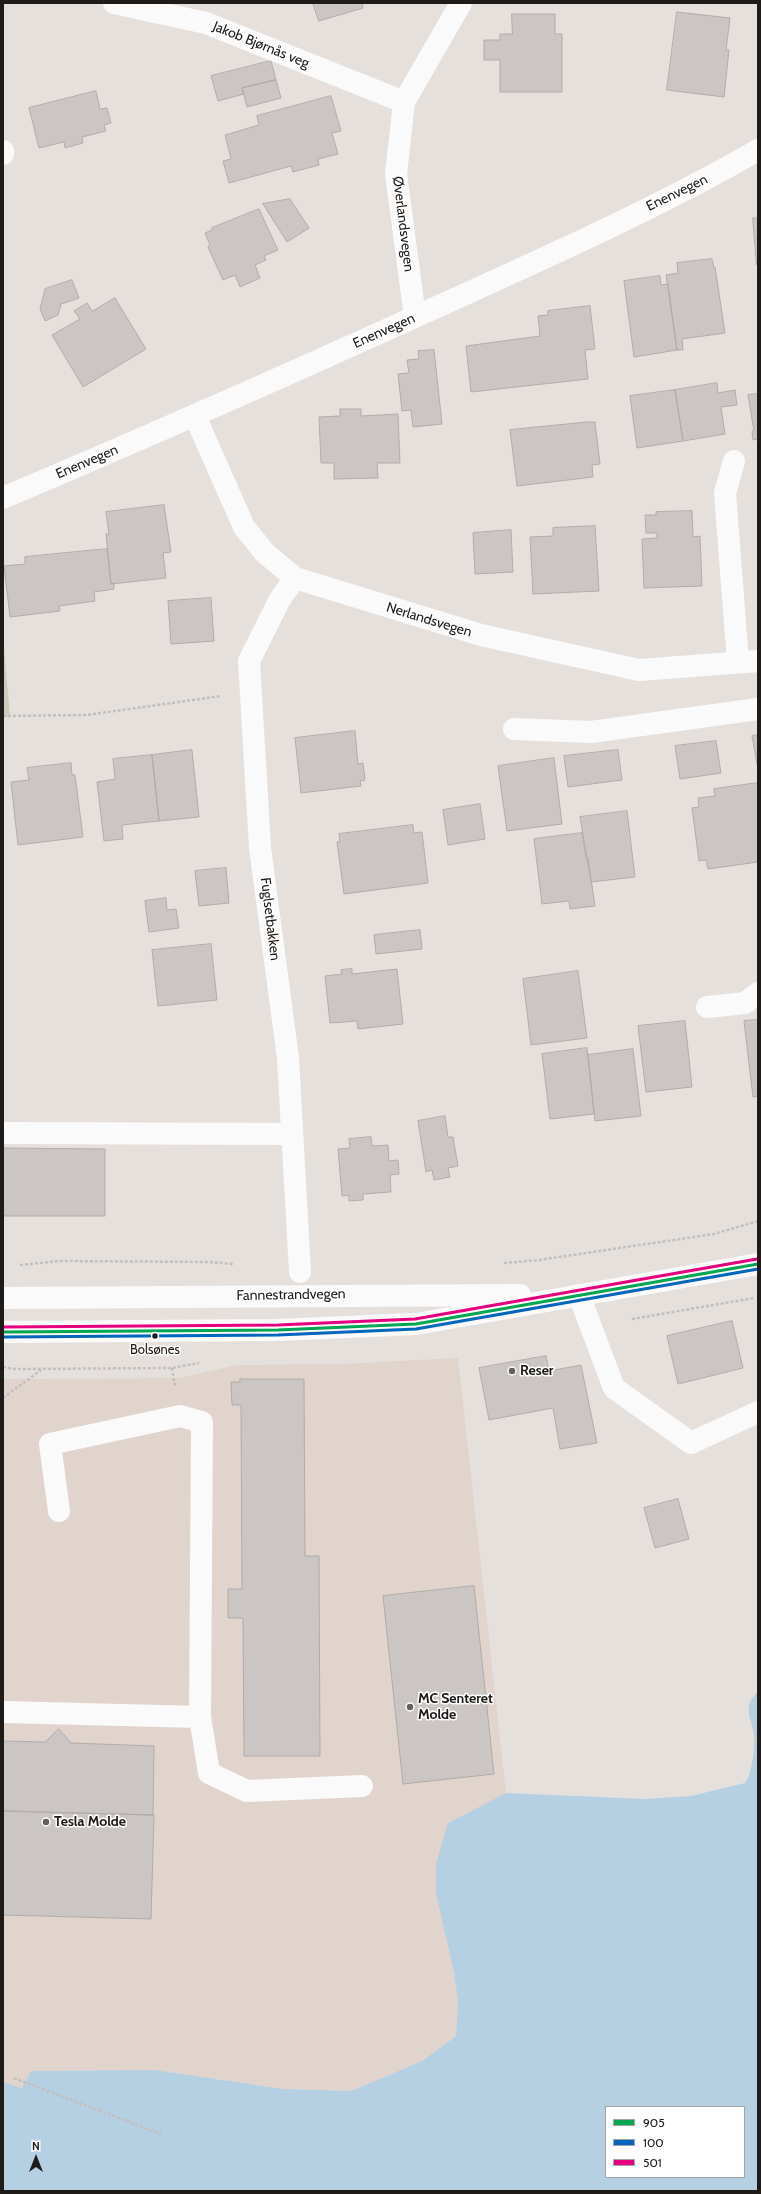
<!DOCTYPE html>
<meta charset="utf-8">
<style>
body{margin:0}
#map{position:relative;width:761px;height:2194px;overflow:hidden;background:#e6e0dd;font-family:Cabin,sans-serif}
canvas{display:block}
.frame{position:absolute;inset:0;border:4px solid #1e1b18;pointer-events:none}
.legend{position:absolute;left:605px;top:2106px;width:140px;height:72px;box-sizing:border-box;background:#fff;border:1px solid #a5a4a3;margin:0;padding:5px 7px;list-style:none;font-size:12px;color:#1e1b18}
.legend li{display:flex;align-items:center;gap:8px;height:20px}
.legend b{width:20px;border:1px solid #a5a4a3}
.north{position:absolute;left:16px;top:2138px;width:40px;height:40px;-webkit-text-stroke:3px #fff;paint-order:stroke;rotate:0deg;font-size:11px;font-weight:700;line-height:16px;text-align:center;color:#1e1b18}
.north::after{content:'';display:block;margin:auto;width:14px;height:18px;background:#1e1b18;clip-path:polygon(50% 0,100% 100%,50% 72%,0 100%)}
</style>
<div id="map">
<canvas width="761" height="2194"></canvas>
<div class="frame"></div>
<ul class="legend">
<li><b style="height:5px;background:#00a651"></b>905</li>
<li><b style="height:5px;background:#0065bd"></b>100</li>
<li><b style="height:5px;background:#e5007d"></b>501</li>
</ul>
<div class="north">N</div>
</div>
<script>
const ctx = document.querySelector('canvas').getContext('2d');
ctx.lineJoin = 'round';
function fillPath(path, color) { ctx.fillStyle = color; ctx.fill(path, 'evenodd'); }
function stroke(path, color, width, dash) { ctx.strokeStyle = color; ctx.lineWidth = width; ctx.lineCap = dash ? 'butt' : 'round'; ctx.setLineDash(dash || []); ctx.stroke(path); }
function drawText(font, color, halo, rows, align = 'center') {
  ctx.font = font + ' Cabin,sans-serif'; ctx.lineWidth = 3; ctx.setLineDash([]); ctx.textBaseline = 'middle'; ctx.strokeStyle = halo; ctx.fillStyle = color; for (const [text, x, y, turn = 0] of rows) {
    ctx.save(); ctx.translate(x, y); ctx.rotate((+turn || 0) * Math.PI / 180); ctx.textAlign = isNaN(turn) ? turn : align; if (halo) ctx.strokeText(text, 0, 0); ctx.fillText(text, 0, 0); ctx.restore();
  }
}
fillPath(new Path2D(`
 M458 1358 506 1793 448 1823 454 1972 458 2002 456 2036 422 2061 351 2091 284 2089 154 2070 31 2071 22 2088 3 2082V1379L179 1378 238 1365 342 1364Z`), '#e0d4cc');
fillPath(new Path2D(`
 M3 636 10 717H3Z`), '#cacebb');
fillPath(new Path2D(`
 M758 1692V2191H3V2082L22 2088 31 2071 154 2070 284 2089 351 2091 422 2061 456 2036 458 2002 454 1972 436 1893V1864L448 1823 506 1793 645 1799 691 1796 745 1783C752 1775 755 1746 754 1735 752 1718 741 1707 758 1692ZM606 2107H744V2177H606Z`), '#b5cfe3');
const building = new Path2D(`
 M313 3H362L363 8 319 21Z
 M677 12 730 18 726 50H729L724 97 667 90Z
 M512 14H555V34H562V92H500V60H484V40H500V34H512Z
 M271 61 276 80 242 88 244 94 218 101 211 76Z
 M276 80 281 98 247 107 242 88Z
 M96 91 100 109 107 108 111 123 104 125 106 131 82 137 83 143 65 148 64 142 39 148 29 108Z
 M331 96 341 131 332 133 338 154 318 159 319 165 293 172 291 166 229 183 223 161 231 159 225 135 259 125 257 116Z
 M290 199 309 228 287 242 263 204Z
 M259 209 278 250 264 256 266 260 255 265 260 278 240 287 235 275 223 280 208 247 210 245 205 233 212 230V228Z
 M753 218H758V265H757Z
 M712 259 714 268 715 267 725 333 682 339 683 350H677L666 275 678 273 677 263Z
 M660 276 661 285 668 284 677 350 634 357 624 281Z
 M72 280 79 298 61 304 58 315 45 321 40 309 45 289Z
 M115 298 146 349 83 387 52 335 80 319 74 311 87 303 92 311Z
 M590 306 595 349 585 350 588 379 471 392 466 346 540 336 538 316 548 315V311Z
 M434 350 442 424 413 427 411 410 402 411 398 374 409 373 407 360 419 359 418 351Z
 M717 383 718 393 735 390 737 405 721 407 725 434 683 441 675 390Z
 M675 390 683 441 637 448 630 396Z
 M758 394V439L753 440 752 431H754L748 395Z
 M340 409H361V416L398 414 400 463H377L378 478 334 479V463H321L319 417 340 416Z
 M587 422H595L600 464 592 465 593 477 517 486 510 430Z
 M164 505 171 552 163 553 166 578 111 584 106 534H109L106 512Z
 M692 511 693 537 700 536 702 586 644 588 642 539 657 538V533H646L645 515H656V512Z
 M595 526 599 591 533 594 530 537 553 536V528Z
 M511 530 513 572 475 574 473 533Z
 M107 549 111 584 114 583V589L94 592 95 601 59 606 60 611 10 617 4 566 25 564V557Z
 M211 598 214 641 171 644 168 601Z
 M355 731 358 764 363 763 365 780 360 781 361 786 301 793 295 738Z
 M758 735V769L752 736Z
 M716 741 721 773 680 779 675 746Z
 M192 750 199 817 159 821 152 755Z
 M618 750 622 780 568 787 564 756Z
 M152 755 159 821 122 825 123 839 104 841 97 782 115 779 113 759Z
 M554 758 562 824 507 831 498 766Z
 M71 763 72 775H75L83 837 18 845 11 782 29 780 27 768Z
 M758 783V862L708 869 706 860 699 861 692 808 699 807 698 798 715 796 714 789Z
 M480 804 485 839 448 845 443 810Z
 M627 811 635 877 591 882 580 817Z
 M413 825 414 833 422 832 428 883 344 894 337 842 340 841 339 834Z
 M582 833 586 858H588L595 906 570 909 569 901 542 904 534 839Z
 M226 868 229 903 199 906 195 871Z
 M166 898 167 910 176 909 179 928 149 932 145 901Z
 M420 930 422 949 376 954 374 935Z
 M211 944 217 1000 158 1006 152 950Z
 M352 969V974L397 969 403 1024 358 1029 357 1021 330 1023 325 976 342 974 341 970Z
 M578 971 587 1038 531 1045 523 979Z
 M758 1020V1096L753 1097 744 1021Z
 M685 1021 692 1087 646 1092 638 1026Z
 M587 1048 594 1114 550 1119 542 1054Z
 M633 1049 641 1116 595 1121 588 1055Z
 M445 1116 448 1137H453L458 1166 448 1168 450 1177 434 1180 432 1170 426 1172 418 1121Z
 M371 1137 372 1146 388 1145 389 1161 398 1160 399 1174 390 1175 391 1192 363 1194V1200L349 1201V1195L342 1196 338 1149 350 1148 349 1139Z
 M3 1148 105 1149V1216H3Z
 M732 1321 743 1368 678 1384 667 1336Z
 M546 1356 549 1371 581 1365 597 1443 560 1449 553 1408 489 1420 479 1368Z
 M240 1379H304L305 1556H319L320 1756H244L243 1618H228V1589H242L241 1405H232L231 1382H240Z
 M678 1499 689 1539 655 1548 644 1508Z
 M474 1586 494 1774 403 1784 383 1596Z
 M59 1729 71 1743 154 1746 153 1815 3 1811V1741L45 1742Z
 M3 1811 154 1815 151 1919 3 1915Z`);
fillPath(building, '#cbc6c3');
stroke(building, '#b1acaa', 1);
stroke(new Path2D(`
 M3 716 87 715 221 696
 M504 1263 539 1260 714 1234 758 1221
 M20 1265 60 1261 210 1262 234 1264
 M632 1319 754 1298
 M3 1367 14 1369 172 1368 199 1363
 M172 1368 175 1386
 M3 1398 41 1370
 M14 2078 161 2134`), '#c2c0bf', 2.5, [3, 2]);
stroke(new Path2D(`
 M114 3 206 23 404 102
 M3 151V154
 M415 317 396 174 404 102 461 3
 M195 416 244 527 265 553 295 578 481 635 639 670 758 661
 M734 461 725 493 738 662
 M3 498C149 436 294 372 439 306 547 257 655 209 758 150
 M295 578 280 599 249 661 260 848 288 1058 300 1272
 M514 729 591 732 758 709
 M707 1007 745 1003 758 993
 M3 1133 292 1134
 M579 1295 614 1388 691 1443 758 1412
 M59 1511 50 1444 180 1416 202 1422 200 1717 209 1773 247 1791 362 1786
 M3 1712 200 1717`), '#fbfafa', 22);
stroke(new Path2D(`
 M3 1298 520 1295
 M3 1332 278 1330 416 1324 758 1264`), '#fbfafa', 22);
stroke(new Path2D(`
 M3 1332 278 1330 416 1324 758 1264`), '#00a651', 3);
stroke(new Path2D(`
 M3 1337 278 1335 416 1329 758 1269`), '#0065bd', 3);
stroke(new Path2D(`
 M3 1327 278 1325 415 1319 757 1259`), '#e5007d', 3);
for (const [x, y, r, color] of [
 [155,1336,3.5,"#1e1b18"],
 [512,1371,4,"#64605d"],
 [410,1707,4,"#64605d"],
 [46,1822,4,"#64605d"]
]) { const dot = new Path2D(); dot.arc(x, y, r, 0, 2 * Math.PI); ctx.fillStyle = color; ctx.fill(dot); stroke(dot, '#fff', 1.5); }
drawText('13px', '#1e1b18', '#fff', [
 ["Bolsønes",155,1350]
]);
drawText('14px', '#1e1b18', '#fff', [
 ["Jakob Bjørnås veg",261,45,22],
 ["Enenvegen",677,193,-26],
 ["Øverlandsvegen",403,224,83],
 ["Enenvegen",384,331,-24],
 ["Enenvegen",87,462,-23],
 ["Nerlandsvegen",429,620,17],
 ["Fuglsetbakken",270,919,83],
 ["Fannestrandvegen",291,1295,-1]
]);
drawText('bold 14px', '#1e1b18', '#fff', [
 ["Reser",520,1371],
 ["MC Senteret",418,1699],
 ["Molde",418,1715],
 ["Tesla Molde",54,1822]
], 'left');
</script>
